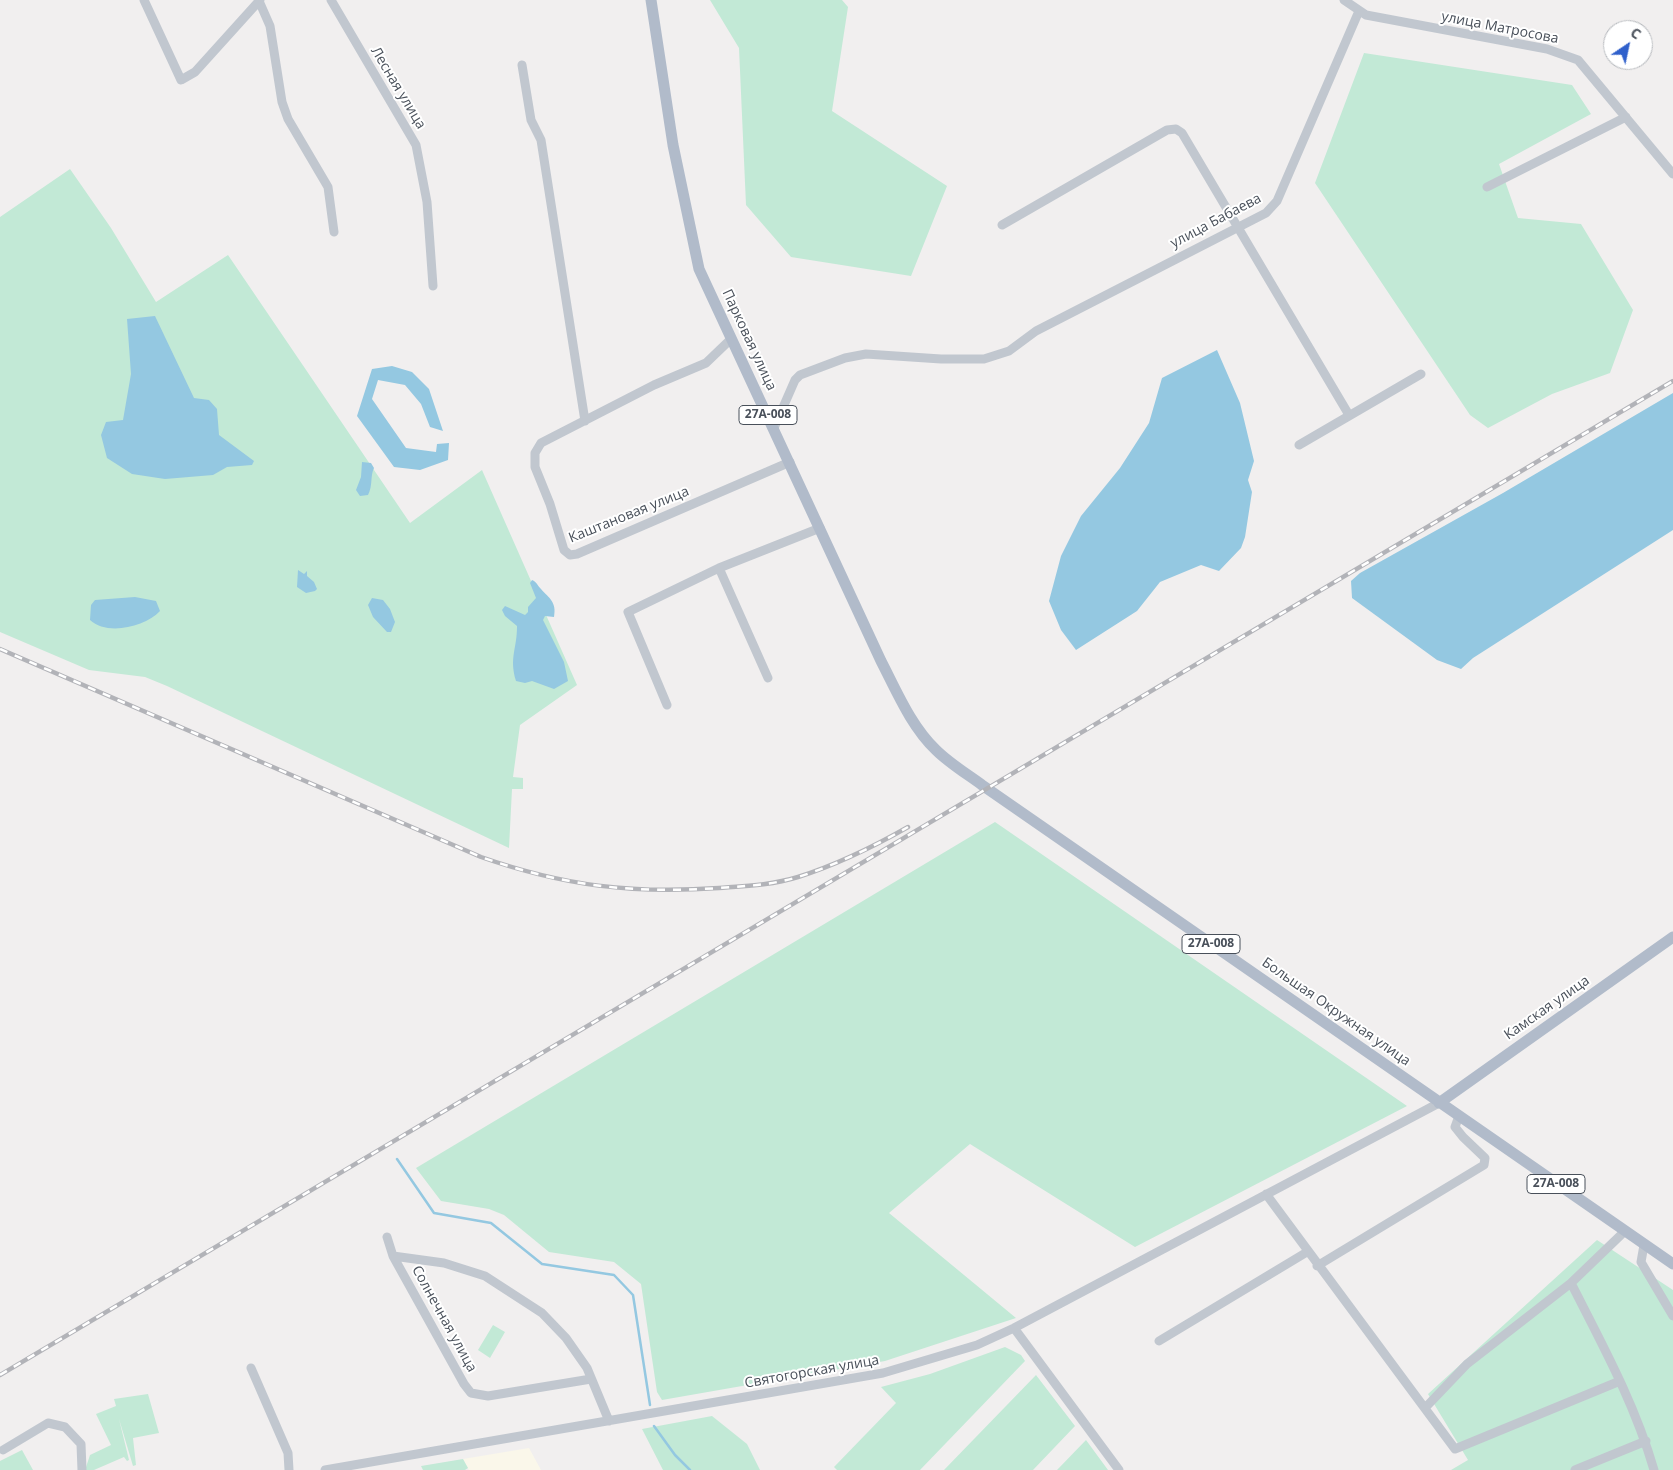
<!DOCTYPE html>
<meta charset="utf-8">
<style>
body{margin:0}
#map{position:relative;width:1673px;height:1470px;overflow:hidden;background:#f1efef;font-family:"Open Sans",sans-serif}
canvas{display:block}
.north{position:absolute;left:1603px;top:20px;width:50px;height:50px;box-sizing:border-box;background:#fff;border:1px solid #b6b9bd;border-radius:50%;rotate:34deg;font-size:14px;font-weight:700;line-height:20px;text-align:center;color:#49505a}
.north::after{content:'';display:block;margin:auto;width:18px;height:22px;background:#2f60cb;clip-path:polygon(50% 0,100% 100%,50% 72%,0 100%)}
</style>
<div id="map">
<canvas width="1673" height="1470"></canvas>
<div class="north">С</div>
</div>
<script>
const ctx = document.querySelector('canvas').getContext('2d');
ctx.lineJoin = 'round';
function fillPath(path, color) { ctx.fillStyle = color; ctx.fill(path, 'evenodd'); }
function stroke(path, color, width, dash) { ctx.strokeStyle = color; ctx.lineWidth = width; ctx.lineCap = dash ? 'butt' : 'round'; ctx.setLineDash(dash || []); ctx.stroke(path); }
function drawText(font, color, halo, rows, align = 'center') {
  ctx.font = font + ' "Open Sans",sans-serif'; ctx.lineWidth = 4; ctx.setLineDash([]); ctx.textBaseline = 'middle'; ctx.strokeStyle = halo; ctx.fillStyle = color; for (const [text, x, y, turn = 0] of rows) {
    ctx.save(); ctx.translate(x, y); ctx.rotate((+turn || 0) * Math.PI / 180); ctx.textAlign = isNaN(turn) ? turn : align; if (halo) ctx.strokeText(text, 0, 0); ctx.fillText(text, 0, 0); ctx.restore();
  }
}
fillPath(new Path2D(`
 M529 1448 541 1470H469L463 1459Z`), '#faf7ea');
fillPath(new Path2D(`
 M710 0H842L848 7 832 111 947 186 911 276 791 257 746 205 739 48Z
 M1364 53 1572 85 1591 114 1499 164 1518 218 1581 224 1633 310 1610 373 1552 394 1488 428 1470 415 1315 183Z
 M70 169 111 228 156 302 228 255 410 523 482 470 577 685 520 725 513 777 523 778V789H512L509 848 167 686 145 677 89 670 0 632V217Z
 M995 822 1407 1106 1135 1247 970 1144 889 1213 1016 1318 885 1361 662 1400 657 1392 641 1284 614 1262 549 1252 504 1215 489 1209 441 1201 416 1168Z
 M1597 1240 1673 1290V1470H1451L1468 1460 1428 1394Z
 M493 1325 505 1332 490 1358 478 1350Z
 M1005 1347 1021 1355 1025 1361 920 1470H837L834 1467 896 1403 881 1387 930 1374Z
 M1036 1375 1075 1426 1033 1470H944Z
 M148 1394 159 1433 133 1438 136 1465 133 1466 119 1419 129 1460 127 1461 124 1457 94 1470H85L90 1455 111 1445 96 1414 116 1406 114 1399Z
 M712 1416 747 1444 760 1470H663L642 1429Z
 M1086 1440 1108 1470H1057Z
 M22 1450 33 1470H0V1461Z
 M463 1459 468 1468 465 1470H423L421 1466Z`), '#c2e9d6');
fillPath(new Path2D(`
 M155 316 194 398 209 400 217 409 219 435 254 461 252 465 227 467 213 475 165 479 132 474 107 458 101 435 106 422 123 420 131 374 127 319Z
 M1217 350 1240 403 1254 461 1248 480 1252 492 1245 537 1241 548 1219 571 1201 565 1160 582 1137 611 1076 650 1061 630 1049 601 1061 556 1081 516 1120 468 1149 423 1162 378Z
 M392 366 412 372 429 389 443 431 430 427 421 404 405 385 378 380 372 399 406 448 436 452 437 444 449 443 448 460 420 470 394 467 357 416 372 369Z
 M1673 393V530L1473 658 1461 669 1437 660 1352 598 1351 581 1360 573 1503 493Z
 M362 462 371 463 374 468C370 476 373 486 368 495L360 496 356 490 361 477Z
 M298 570 304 574 307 571V576L314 582 317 589 315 591 306 593 297 587Z
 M532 580C537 582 537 585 541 589 549 598 557 602 554 617L545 616 543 620 564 662 568 681 554 689 532 681 525 683 516 681C509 657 517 650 517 626L505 616 502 610 505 606 525 615 528 612V607L536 598 530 583Z
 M135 597 156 601 160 611C145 627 107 636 90 620L91 605 95 600Z
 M372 598 383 600 390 609 395 622 391 632H387L373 617 368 605Z`), '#94c8e1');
stroke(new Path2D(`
 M397 1159 434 1213 491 1223 542 1264 614 1275 633 1295 650 1405
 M654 1426 675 1455 690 1470`), '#94c8e1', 2.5);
stroke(new Path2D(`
 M144 0 181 80 195 72 260 0
 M331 0 416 145 427 202 433 286
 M1344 0 1366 15 1547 49 1578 60 1673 174
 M259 1 270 26 282 102 288 119 328 187 334 232
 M522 65 531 120 541 140 585 421
 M1487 187 1626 117
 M1002 225 1167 130 1176 129 1182 133 1349 415
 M731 339 706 363 654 385 541 443 535 453V467L550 504 564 550 570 555 577 554 790 462
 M774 428 795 380 800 375 845 358 866 354 941 359H984L1009 351 1036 331 1266 213 1277 201 1359 11
 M1299 445 1421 374
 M719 568 768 678
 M667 705 628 612 719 568 820 528
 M1266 1194 1455 1449 1620 1381
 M387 1237 393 1256
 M1644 1245 1641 1262 1673 1316
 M1317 1266 1484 1165 1485 1158 1463 1137 1455 1127 1459 1116
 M1571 1283 1625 1231
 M1014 1328 1119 1470
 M1159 1341 1307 1252
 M251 1368 288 1453 289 1470
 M591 1379 488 1396 471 1393 464 1384 393 1256 444 1263 485 1276 542 1313 566 1338 587 1368 609 1421
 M1425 1408 1467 1364 1571 1283C1602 1344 1635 1404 1654 1470
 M3 1450 48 1423 65 1427 81 1444 82 1470
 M325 1470 883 1373 977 1345 1014 1328 1439 1103
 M1575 1470 1646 1441`), '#c1c7cf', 9);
stroke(new Path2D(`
 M651 0 673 145 699 269 881 661C897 692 911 726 936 750 949 763 967 774 982 785L1673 1264
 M1439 1103 1673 937`), '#b1bbca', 11);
const rail = new Path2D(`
 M0 649 481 857C564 886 632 894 719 888 746 886 772 885 798 877 836 865 873 847 908 827
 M0 1375 1673 381`);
stroke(rail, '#b2b3b8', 4.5);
stroke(rail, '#fff', 2.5, [8]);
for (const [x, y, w] of [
 [768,415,58],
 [1211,944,58],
 [1556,1184,58]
]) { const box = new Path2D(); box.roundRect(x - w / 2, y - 9.5, w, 19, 4); ctx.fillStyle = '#fff'; ctx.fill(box); stroke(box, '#49505a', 1); }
drawText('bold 12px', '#49505a', null, [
 ["27А-008",768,415],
 ["27А-008",1211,944],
 ["27А-008",1556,1184]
]);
drawText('14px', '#49505a', '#fff', [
 ["улица Матросова",1500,28,11],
 ["Лесная улица",398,88,59],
 ["улица Бабаева",1216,221,-28],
 ["Парковая улица",749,340,65],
 ["Каштановая улица",629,515,-22],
 ["Камская улица",1547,1008,-35],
 ["Большая Окружная улица",1336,1012,35],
 ["Солнечная улица",444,1319,61],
 ["Святогорская улица",812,1372,-10]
]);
</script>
